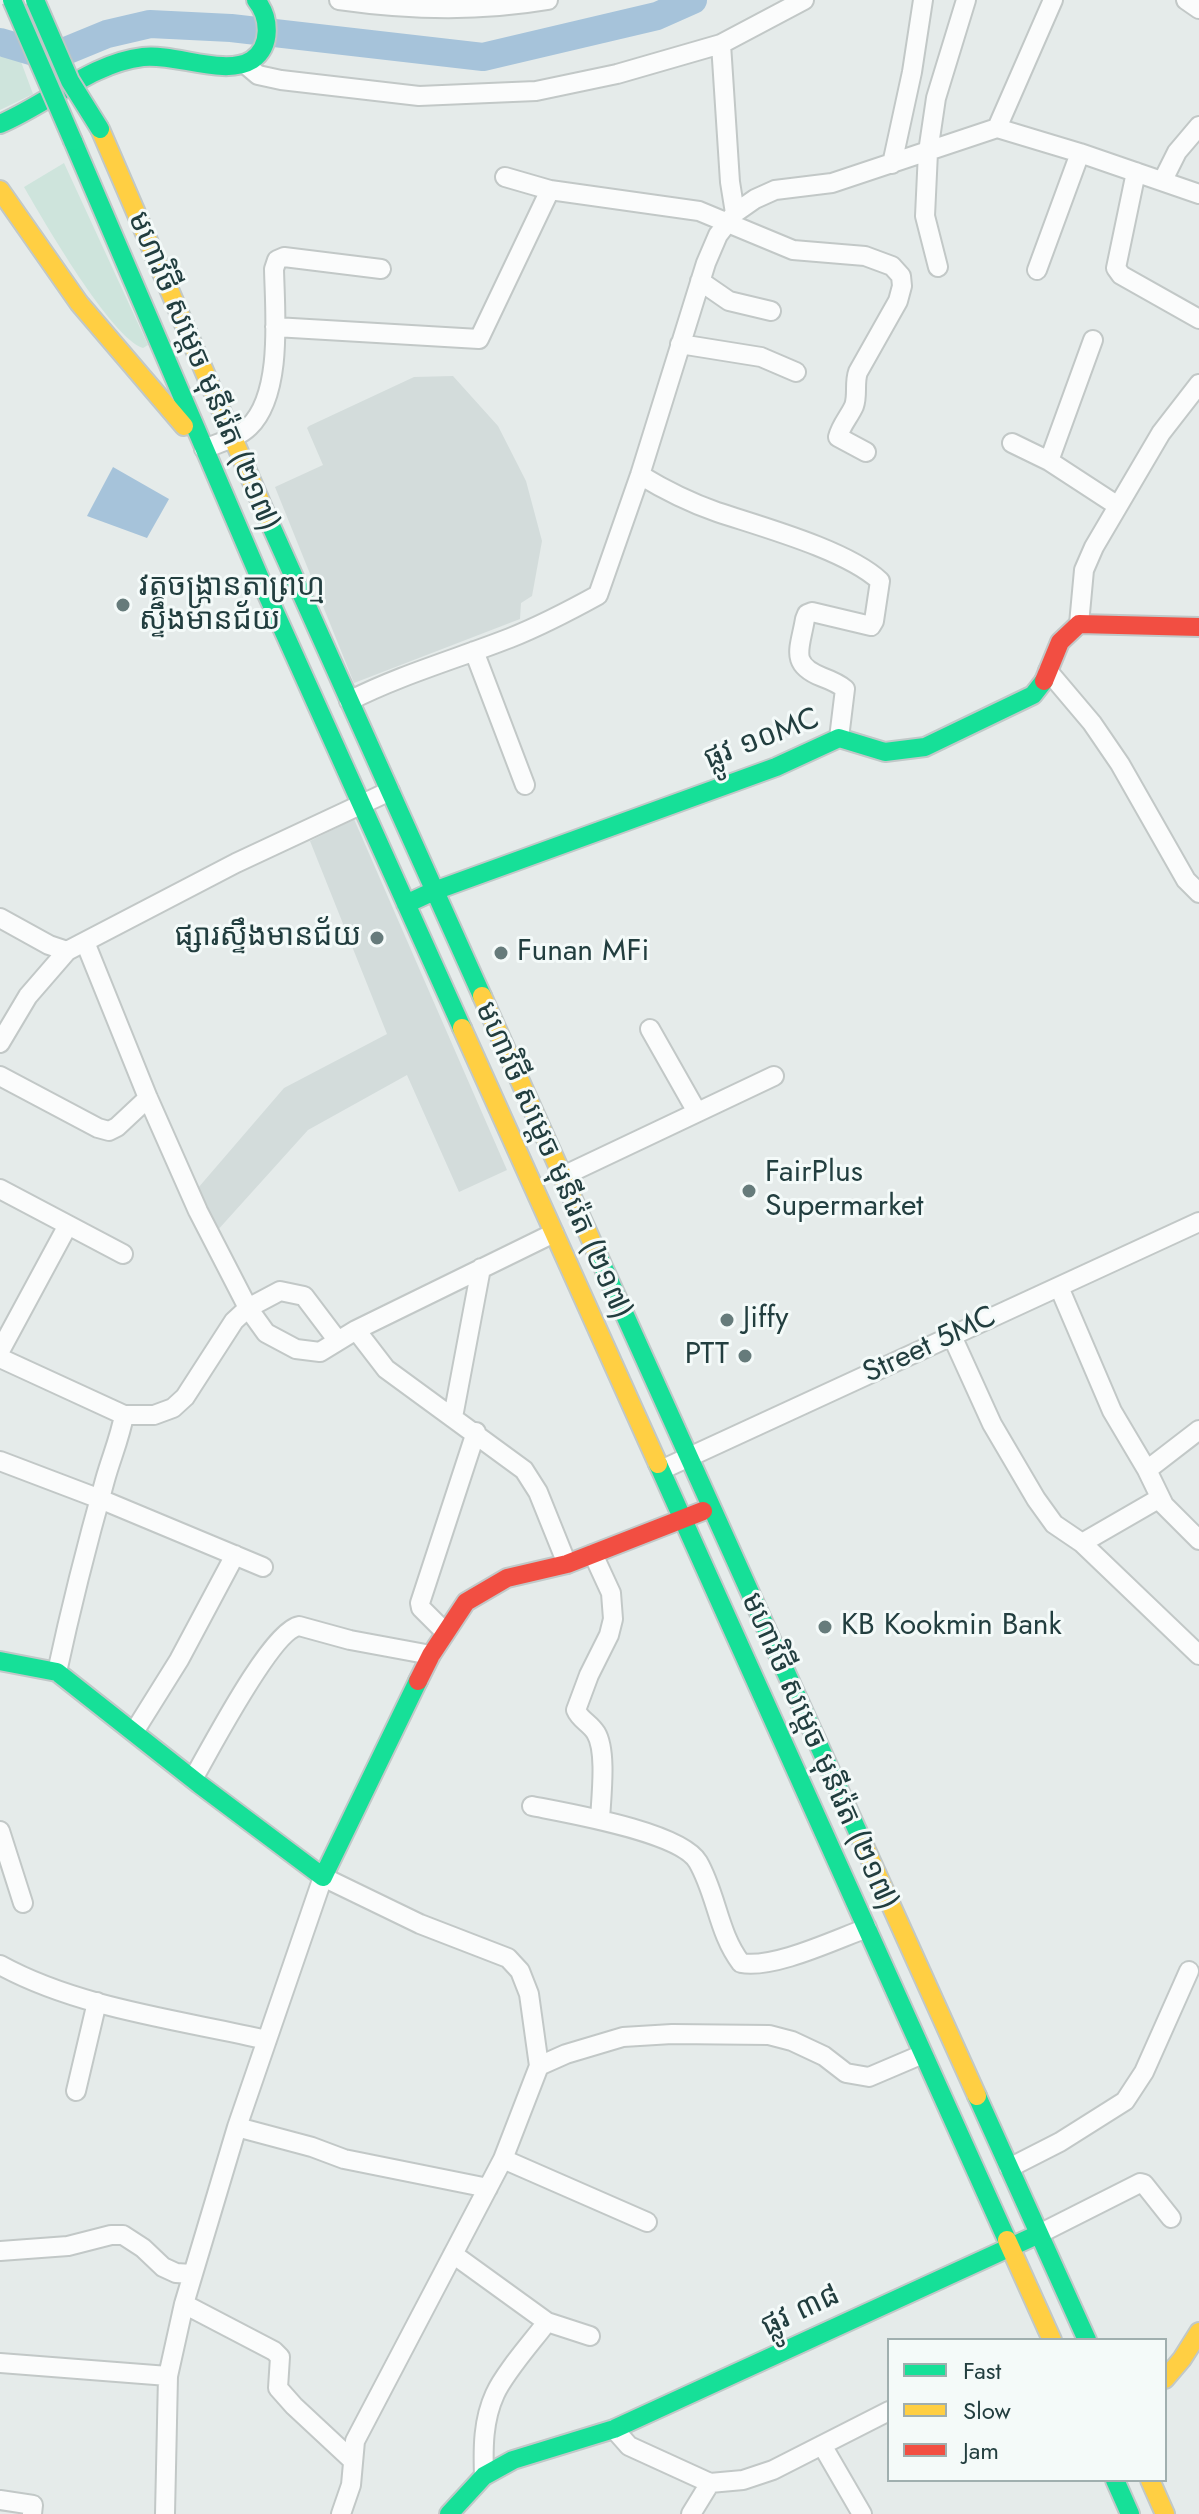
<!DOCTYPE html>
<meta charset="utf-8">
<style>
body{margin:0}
#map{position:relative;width:1199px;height:2514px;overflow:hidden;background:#e5ebea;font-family:Jost,sans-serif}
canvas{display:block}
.legend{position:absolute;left:887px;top:2338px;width:280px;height:144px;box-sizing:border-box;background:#f4faf9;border:2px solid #a0afaf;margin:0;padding:10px 14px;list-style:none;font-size:24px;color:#223e3f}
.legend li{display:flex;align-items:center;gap:16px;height:40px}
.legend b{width:40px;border:2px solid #a0afaf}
</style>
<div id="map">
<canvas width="1199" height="2514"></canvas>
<ul class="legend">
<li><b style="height:10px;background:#16e098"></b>Fast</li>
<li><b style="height:10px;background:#ffcf43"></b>Slow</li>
<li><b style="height:10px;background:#f24e42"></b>Jam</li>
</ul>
</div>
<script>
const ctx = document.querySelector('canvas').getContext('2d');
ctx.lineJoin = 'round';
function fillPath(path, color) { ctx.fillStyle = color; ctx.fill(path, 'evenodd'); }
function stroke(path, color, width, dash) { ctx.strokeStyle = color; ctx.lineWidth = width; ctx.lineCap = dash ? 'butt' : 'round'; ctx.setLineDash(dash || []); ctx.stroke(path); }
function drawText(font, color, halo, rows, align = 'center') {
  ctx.font = font + ' Jost,"Noto Sans Khmer",sans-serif'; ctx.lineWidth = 6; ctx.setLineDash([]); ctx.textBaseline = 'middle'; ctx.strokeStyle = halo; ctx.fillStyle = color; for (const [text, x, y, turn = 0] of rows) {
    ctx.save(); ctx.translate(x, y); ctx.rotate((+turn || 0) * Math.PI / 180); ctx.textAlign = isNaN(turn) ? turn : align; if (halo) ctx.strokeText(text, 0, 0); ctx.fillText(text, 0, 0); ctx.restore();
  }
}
fillPath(new Path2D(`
 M453 376 498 426 526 481 542 541 532 596 521 603 520 619 354 683 275 487 323 465 307 428 309 426 414 377Z
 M354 819 507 1170 459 1192 407 1075 308 1130 216 1232 204 1211 198 1188 284 1088 387 1034 310 841Z`), '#d3dcdb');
fillPath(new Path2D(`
 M3 55 20 59 33 94 0 110V57Z
 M64 163 148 345 143 348C111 338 43 220 24 187Z`), '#cee4dc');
fillPath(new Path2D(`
 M113 467 169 499 147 538 87 516Z`), '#a6c3da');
stroke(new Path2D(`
 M0 42 51 57 107 34 150 24 231 28 483 57 657 16 693 0`), '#a6c3da', 28);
const street = new Path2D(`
 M339 0C409 10 478 12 548 0
 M1186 0 1199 9
 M721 44 730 182 735 213
 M245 64 258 75 281 80 419 96 536 91 617 74 721 44 804 0
 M997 128 1053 0
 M892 164 912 72 923 0
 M1136 172 1116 268 1121 275 1199 319
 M505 177 550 190 699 211 793 250 865 256 892 266 901 276 902 286 898 301 858 372C854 383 858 395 854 406 849 417 841 425 838 437L866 452
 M1163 180 1177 152 1199 126
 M938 267 925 216 928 152 936 98 966 0
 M1037 270 1080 153
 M700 281 729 301 771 311
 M275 327 479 339 550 190
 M680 344 761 357 796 372
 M1012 443 1049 461 1118 506
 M204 449C218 443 238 438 249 427 283 394 275 314 274 269L277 260 284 257 381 269
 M1049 461 1093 340
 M640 475C663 489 691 503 717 512 762 527 847 550 880 581L874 621 871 626 812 612 807 614 805 619C800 649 789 664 822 677 830 680 838 683 845 689L839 738
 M1079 624 1084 570 1094 547 1161 433 1199 384
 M474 651 525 785
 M1048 671 1092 723 1120 764 1186 880 1199 893
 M349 701C400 675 456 659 510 638 540 626 569 611 598 595L640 475 706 263 718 235 735 213 755 199 775 190 832 183 997 128 1080 153 1199 194
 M0 918 49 945 67 951
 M85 942 148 1098 198 1211 248 1308 266 1333 296 1349 320 1352 356 1330 554 1233
 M650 1029 697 1112
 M0 1043 28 996 67 951 236 863 390 791
 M0 1076 98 1128 109 1131 117 1127 148 1098
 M563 1176 774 1076
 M0 1189 123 1254
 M1059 1287 1112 1411 1147 1470 1164 1505 1199 1540
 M356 1330 386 1369 524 1470 538 1492 567 1564
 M952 1336 992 1424 1036 1499 1054 1524 1082 1543 1199 1655
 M0 1351 68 1225
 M0 1358 124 1415H154L173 1408 185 1397 234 1321 248 1308 280 1291 304 1296 338 1341
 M453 1417 481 1268
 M0 1461 100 1499 263 1567
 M661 1470 1199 1222
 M1147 1470 1199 1430
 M1082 1543 1160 1498
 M593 1554 611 1593 613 1619 609 1635 589 1675 576 1710C580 1720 590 1723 596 1733 607 1751 601 1798 600 1820
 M445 1632 421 1608 420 1603 476 1432
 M57 1672C71 1607 87 1544 105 1480 111 1458 120 1438 124 1415
 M134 1732 179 1660 235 1555
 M193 1779C210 1750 271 1631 299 1626L350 1640 431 1655
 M532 1806C567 1813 681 1832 698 1862 717 1895 718 1933 741 1963 774 1969 834 1940 867 1928
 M0 1831 23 1903
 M0 1965C78 2008 180 2020 267 2040
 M539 2066 566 2054 623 2037 672 2034 769 2035 792 2041 824 2056 846 2073 869 2077 923 2054
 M76 2091 97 2002
 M237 2127 312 2147 344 2159 488 2188
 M503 2159 647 2222
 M1009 2168 1060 2142 1125 2101 1144 2072 1189 1971
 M1039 2234 1140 2183 1144 2184 1171 2218
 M0 2251 68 2246 111 2235H123L143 2248 163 2267 176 2273 192 2274
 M453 2254 547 2322 590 2336
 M184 2304 274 2351 280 2357 278 2388 294 2406 352 2460
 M0 2363 168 2376
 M614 2429 629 2446 710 2483
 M822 2445 862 2514
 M484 2476C483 2448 483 2420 495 2394 505 2372 532 2342 547 2322
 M0 2500 33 2505 32 2514
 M165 2514 168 2376 184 2304 237 2127 323 1877 420 1924 508 1958 520 1971 529 1994 539 2066 503 2159 355 2441 351 2485 341 2514
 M691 2514 710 2483 743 2480 773 2470 889 2411`);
const fast = new Path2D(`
 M0 124C48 104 91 63 143 57 175 53 225 77 252 60 272 46 270 17 256 0
 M73 141 265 590 462 1028
 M267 517 482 996
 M406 904 434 891 776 767 839 738 885 752 925 747 1033 695 1044 681
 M596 1251 862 1841
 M658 1464 1007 2240
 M0 1661 57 1672 199 1784 323 1877 418 1681
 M977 2096 1087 2340
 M1115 2480 1130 2514
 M449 2514 484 2476 513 2460 614 2429 1039 2234`);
const slow = new Path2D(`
 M100 129 267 517
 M0 190 79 303 184 426
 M482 996 596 1251
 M462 1028 658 1464
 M862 1841 977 2096
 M1007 2240 1052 2340
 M1165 2379 1182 2359 1199 2332
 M1150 2480 1165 2514`);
const jam = new Path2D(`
 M1044 681 1060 642 1079 624 1199 627
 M418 1681 431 1655 466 1602 507 1578 567 1564 703 1511`);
stroke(street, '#c2c8c7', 22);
stroke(fast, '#c1c8c8', 22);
stroke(slow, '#c1c8c8', 22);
stroke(jam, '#c1c8c8', 22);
stroke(street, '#fbfcfc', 18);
stroke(fast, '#16e098', 18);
stroke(slow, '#ffcf43', 18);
stroke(jam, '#f24e42', 18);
const fastBridge = new Path2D(`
 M12 0 73 141
 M35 0 70 81 100 129`);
stroke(fastBridge, '#bdc6c6', 22, []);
stroke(fastBridge, '#16e098', 18);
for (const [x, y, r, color] of [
 [123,605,8,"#667b7b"],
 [377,938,8,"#667b7b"],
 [501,953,8,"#667b7b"],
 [749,1191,8,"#667b7b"],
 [727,1320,8,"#667b7b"],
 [745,1356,8,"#667b7b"],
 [825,1627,8,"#667b7b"]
]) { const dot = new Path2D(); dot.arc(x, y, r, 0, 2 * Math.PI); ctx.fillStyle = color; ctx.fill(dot); stroke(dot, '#f4faf9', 3); }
drawText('30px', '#223e3f', '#f4faf9', [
 ["មហាវិថី សម្តេច មុនីរ៉េត (២១៧)",202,372,67],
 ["ផ្លូវ ១០MC",762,740,-21],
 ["មហាវិថី សម្តេច មុនីរ៉េត (២១៧)",552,1161,66],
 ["Street 5MC",930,1346,-25],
 ["មហាវិថី សម្តេច មុនីរ៉េត (២១៧)",818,1752,66],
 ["ផ្លូវ ៣៨",801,2312,-25]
]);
drawText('30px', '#223e3f', '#f4faf9', [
 ["វត្តចង្ក្រានតាព្រហ្ម",139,588],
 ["ស្ទឹងមានជ័យ",139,622],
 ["ផ្សារស្ទឹងមានជ័យ",361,938,"right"],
 ["Funan MFi",517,953],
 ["FairPlus",765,1174],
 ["Supermarket",765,1208],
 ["Jiffy",743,1320],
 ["PTT",729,1356,"right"],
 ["KB Kookmin Bank",841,1627]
], 'left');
</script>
